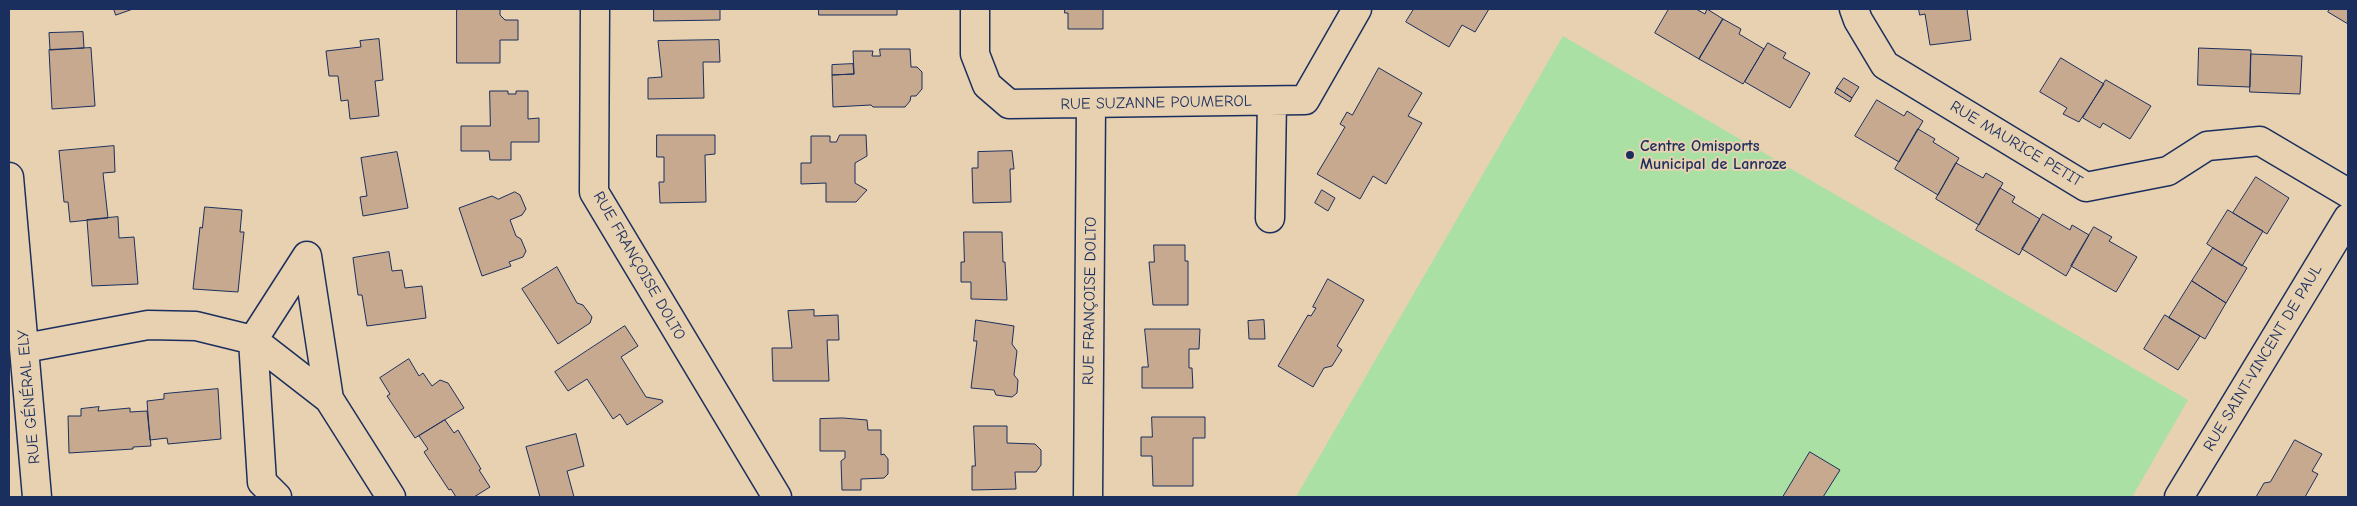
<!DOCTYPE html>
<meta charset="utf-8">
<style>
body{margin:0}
#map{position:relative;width:2357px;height:506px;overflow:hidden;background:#e7d1b0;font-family:"Comic Neue",sans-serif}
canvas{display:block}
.frame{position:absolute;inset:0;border:10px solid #1b2f5e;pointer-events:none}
</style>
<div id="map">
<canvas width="2357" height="506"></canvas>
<div class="frame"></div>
</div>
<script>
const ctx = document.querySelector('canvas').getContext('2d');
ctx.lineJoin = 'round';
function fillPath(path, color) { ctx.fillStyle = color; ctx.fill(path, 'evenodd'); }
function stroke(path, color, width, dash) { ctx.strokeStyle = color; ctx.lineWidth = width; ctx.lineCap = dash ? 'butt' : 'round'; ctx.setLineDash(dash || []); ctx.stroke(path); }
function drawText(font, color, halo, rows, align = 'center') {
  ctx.font = font + ' "Comic Neue",sans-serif'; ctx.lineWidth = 4; ctx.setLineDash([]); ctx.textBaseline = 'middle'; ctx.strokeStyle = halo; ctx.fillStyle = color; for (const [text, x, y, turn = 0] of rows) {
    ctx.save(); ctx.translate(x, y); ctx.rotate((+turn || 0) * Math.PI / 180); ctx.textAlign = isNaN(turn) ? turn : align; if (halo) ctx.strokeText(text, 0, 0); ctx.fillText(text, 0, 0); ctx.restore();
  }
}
fillPath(new Path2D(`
 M1563 36 2188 400 2132 497H1296Z`), '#aae0a3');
const building = new Path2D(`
 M114 9H133L116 15Z
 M457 9H500V15L505 20H518V40H500V63H457Z
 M654 9H720V20L654 21Z
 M819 9H897V15H819Z
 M1065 9H1103V29H1068V13H1065Z
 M1414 9H1489L1475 32 1462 25 1449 47 1406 22Z
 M1669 9H1696L1705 14 1707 9 1723 19 1699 59 1655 33Z
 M1919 9H1967L1971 40 1930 45 1925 14 1920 15Z
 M2330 9H2348V24L2328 12Z
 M1723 19 1741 29 1739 34 1764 49 1743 84 1699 59Z
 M83 32 84 48 50 50 49 33Z
 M379 39 383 80 375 81 379 116 350 119 348 100 341 101 338 76H329L326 51 361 47 360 41Z
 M719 40 720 62H703L704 98 648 99V78L662 77 658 41Z
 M1768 43 1786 53 1783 58 1810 73 1790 108 1745 82Z
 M91 48 95 106 52 109 49 50Z
 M2199 48 2251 50 2250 87 2198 85Z
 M880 49H910L911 67H917L922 72V89L916 96H911L910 101 905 107H873L871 105 833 107 832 75 854 74 853 51H873L872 56H880Z
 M2251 54 2302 56 2300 94 2250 92Z
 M2061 58 2104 84 2079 122 2063 114 2067 108 2040 92Z
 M853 64 854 74 832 75V65Z
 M1379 68 1422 93 1408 116 1422 123 1386 184 1373 176 1360 199 1317 174 1345 127 1340 124 1347 112 1352 115Z
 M1844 78 1859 87 1852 98 1837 88Z
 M2106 80 2151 106 2130 139 2103 123 2100 128 2083 118Z
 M1837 88 1852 98 1850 102 1835 93Z
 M490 91H508V94H516V91H528V119L539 118V142H511V160H490L489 151H461V126H490Z
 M1877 100 1904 116 1907 111 1923 121 1899 162 1855 136Z
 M1918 129 1935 139 1933 142 1959 158 1938 195 1895 169Z
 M657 135H715V154L705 155 706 202 660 203 659 182H664V157H657Z
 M840 135H866L867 156 855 163V183L867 190 856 202H826V183L801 184V163H811V136H830V142H836Z
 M114 146 115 172 103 173 108 218 70 222 68 202H64L59 151Z
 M1012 151 1014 169H1010L1011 202 973 203 972 168H978V152Z
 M397 152 408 208 363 216 360 197 367 196 361 158Z
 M1956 163 1983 178 1986 173 2003 183 1979 225 1936 199Z
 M2256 177 2289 198 2267 234 2233 213Z
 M2000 188 2015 197 2012 202 2040 219 2019 255 1976 230Z
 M1322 190 1335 198 1328 211 1315 203Z
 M515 192 520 195 526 209 522 215 510 220 516 236 521 239 526 251 523 257 509 262 511 266 482 276 459 208 492 196 498 199Z
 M205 207 242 210 240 232H244L238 292 193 289 200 227 202 228Z
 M2228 210 2263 231 2242 266 2207 244Z
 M2043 214 2070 230 2072 225 2089 235 2066 276 2022 249Z
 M118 217 119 238 134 237 138 284 92 286 87 220Z
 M2094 227 2112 237 2109 241 2137 257 2116 292 2071 266Z
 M964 232H1002L1003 262H1005L1007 300 971 299V282H961V262H964Z
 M1154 245H1185V261H1188V305H1153L1149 262H1154Z
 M2213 248 2247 268 2226 303 2192 281Z
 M389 252 392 271 402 270 405 288 422 286 426 318 367 326 362 295H358L353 258Z
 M557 267 577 303 583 305 592 317 590 323 558 344 522 289Z
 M1328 279 1364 300 1337 346 1342 350 1332 366 1324 368 1313 387 1278 366 1308 315 1311 316 1316 308 1313 307Z
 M2192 281 2226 303 2205 339 2169 318Z
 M814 310V316L838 315 839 340H827L829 381H773L772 348H792L788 311Z
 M2165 315 2200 336 2178 370 2144 349Z
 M976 320 1014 326 1012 344 1017 351 1014 375 1018 380 1017 393 1012 397 996 395 994 390 971 388 977 341H974Z
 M1264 320 1265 339H1249L1248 321Z
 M625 326 638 346 621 357 646 397 662 400 663 402 627 425 620 414 613 419 587 379 568 391 555 372Z
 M1145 329H1200L1199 349H1189V368H1192L1193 388H1142V367H1148Z
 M409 359 419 376 423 373 432 386 440 380 448 383 464 408 415 438 387 396 390 394 380 378Z
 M218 389 221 439 168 444 167 438 150 440 147 401 164 399V394Z
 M99 407 98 411 130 408V412L147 411 151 446 133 447V449L69 453 68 416H81V409Z
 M1152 417H1205V438H1193V486H1153L1152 456H1141V437H1152Z
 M843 418 867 420 868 430H881V455L884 454 888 459V474L884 478 861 479V490H842L841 461 845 458V451H820V419Z
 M445 420 454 433 458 430 481 469 479 470 490 487 474 497H456L451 489 449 490 424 452 428 449 419 436Z
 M974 426H1007V443L1035 444 1041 450V465L1036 472H1015L1016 489 972 490V466H975Z
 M576 434 584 466 567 471 574 497H540L526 447Z
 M2295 440 2322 454 2312 471 2318 474 2305 497H2256L2264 483 2270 482Z
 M1810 452 1840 470 1823 497H1783Z`);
fillPath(building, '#c7a98f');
stroke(building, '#1b2f5e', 1);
const minor = new Path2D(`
 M595 9 594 192 777 497
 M975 9V54L987 85 1009 104 1305 100 1357 9
 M1854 9 1858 20 1885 65 2086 187 2168 171 2207 146 2260 141 2348 193
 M9 177 37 497
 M1270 218 1272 101
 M25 348 148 325 196 326 253 340 329 399 391 497
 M277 497 262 482 253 340 307 256 329 399
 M1088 497 1091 104
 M2179 497 2348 218`);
stroke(minor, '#1b2f5e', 31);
stroke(minor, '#e7d1b0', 28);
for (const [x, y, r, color] of [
 [1630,155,5,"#1b2f5e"]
]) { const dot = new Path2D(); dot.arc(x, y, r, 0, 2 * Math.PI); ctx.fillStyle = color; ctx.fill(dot); stroke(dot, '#e7d1b0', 2); }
drawText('16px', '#1b2f5e', '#e7d1b0', [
 ["RUE SUZANNE POUMEROL",1156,103,-1],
 ["RUE MAURICE PETIT",2016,144,31],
 ["RUE FRANÇOISE DOLTO",639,266,60],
 ["RUE FRANÇOISE DOLTO",1090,301,-89],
 ["RUE SAINT-VINCENT DE PAUL",2263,358,-59],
 ["RUE GÉNÉRAL ELY",29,397,-95]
]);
drawText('bold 16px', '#1b2f5e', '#e7d1b0', [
 ["Centre Omisports",1640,146],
 ["Municipal de Lanroze",1640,164]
], 'left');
</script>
